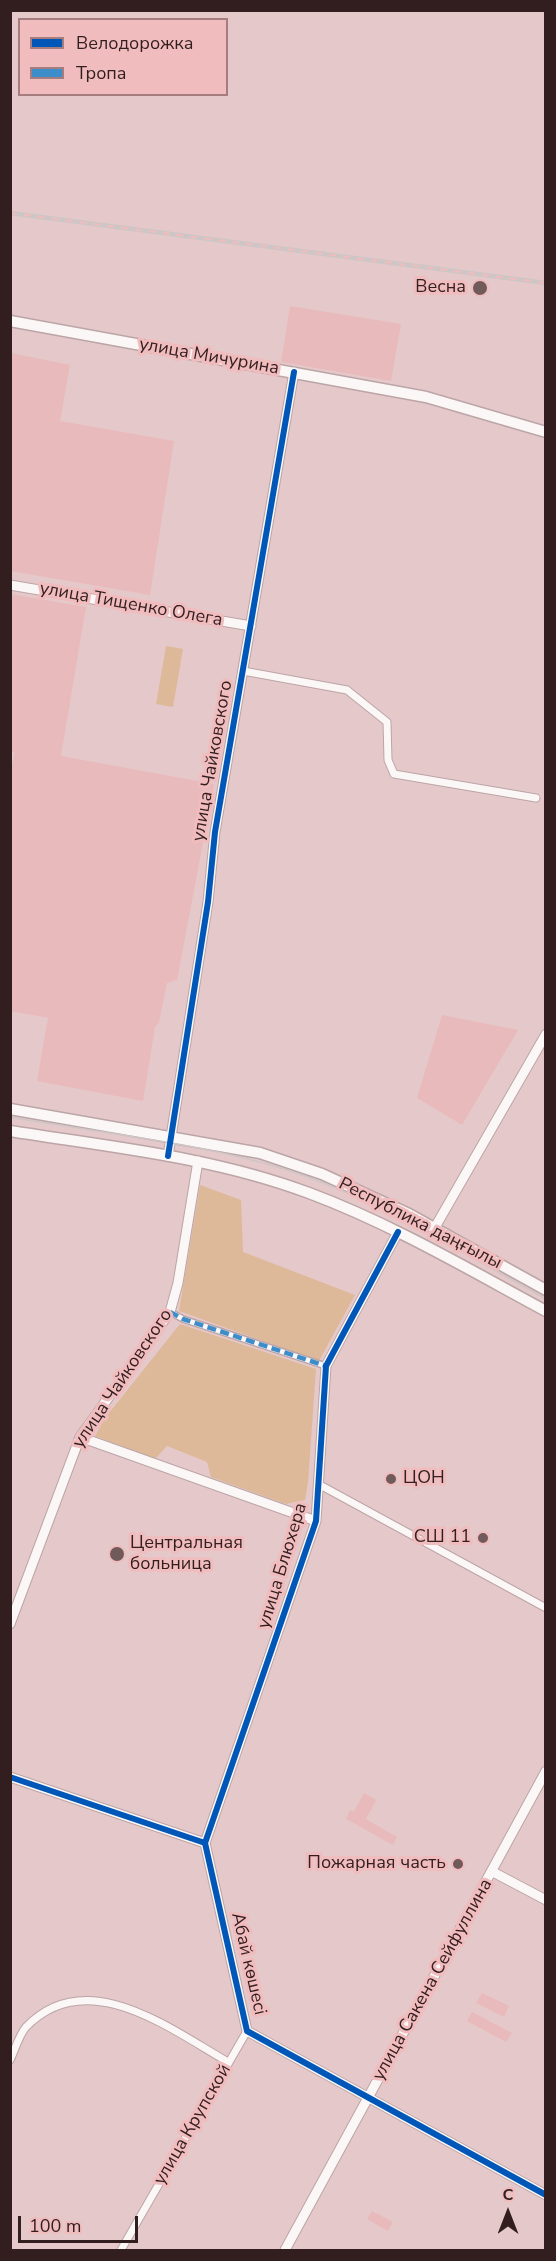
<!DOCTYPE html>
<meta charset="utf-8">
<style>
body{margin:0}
#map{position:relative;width:556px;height:2261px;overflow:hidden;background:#e5c8c9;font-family:"Nunito Sans",sans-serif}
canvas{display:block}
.frame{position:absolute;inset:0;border:12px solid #321e1f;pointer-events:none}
.legend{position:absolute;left:18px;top:18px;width:210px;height:78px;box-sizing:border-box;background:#f1bcbe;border:2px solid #a57d7e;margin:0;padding:8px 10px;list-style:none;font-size:18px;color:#321e1f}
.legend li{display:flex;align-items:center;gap:12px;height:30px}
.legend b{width:30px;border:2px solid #a57d7e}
.north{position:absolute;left:478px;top:2183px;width:60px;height:60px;-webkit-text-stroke:4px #f1bcbe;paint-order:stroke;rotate:0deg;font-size:16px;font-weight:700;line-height:24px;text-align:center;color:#321e1f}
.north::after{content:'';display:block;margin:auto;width:21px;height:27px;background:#321e1f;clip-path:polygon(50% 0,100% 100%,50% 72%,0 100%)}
.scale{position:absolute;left:18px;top:2216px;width:120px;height:27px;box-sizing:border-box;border:3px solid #321e1f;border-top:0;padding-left:8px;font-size:18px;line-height:21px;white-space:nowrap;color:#321e1f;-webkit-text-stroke:4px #f1bcbe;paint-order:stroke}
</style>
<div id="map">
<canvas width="556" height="2261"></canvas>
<div class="frame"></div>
<ul class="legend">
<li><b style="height:8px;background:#0057b8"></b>Велодорожка</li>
<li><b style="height:8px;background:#3c8dca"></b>Тропа</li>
</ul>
<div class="north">С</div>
<div class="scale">100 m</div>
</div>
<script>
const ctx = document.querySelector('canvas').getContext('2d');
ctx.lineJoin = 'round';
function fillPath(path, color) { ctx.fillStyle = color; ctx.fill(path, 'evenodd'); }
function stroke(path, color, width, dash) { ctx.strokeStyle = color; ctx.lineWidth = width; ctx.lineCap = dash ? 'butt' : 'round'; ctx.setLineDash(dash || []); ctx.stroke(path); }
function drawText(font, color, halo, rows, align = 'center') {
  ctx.font = font + ' "Nunito Sans",sans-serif'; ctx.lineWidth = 6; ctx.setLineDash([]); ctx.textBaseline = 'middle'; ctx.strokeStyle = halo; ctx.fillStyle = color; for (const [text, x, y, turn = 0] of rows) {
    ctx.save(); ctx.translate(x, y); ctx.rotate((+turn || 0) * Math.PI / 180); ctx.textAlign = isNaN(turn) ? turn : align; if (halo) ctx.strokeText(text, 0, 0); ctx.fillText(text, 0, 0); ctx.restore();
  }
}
fillPath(new Path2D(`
 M290 306 401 324 391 381 281 362Z
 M11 353 70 365 60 421 174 441 150 595 11 571Z
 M10 594 86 607 61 756 214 784 177 980 167 983 159 1022 155 1027 143 1101 37 1081 48 1018 11 1011 10 773 15 753 10 751Z
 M442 1015 518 1030 462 1125 417 1098Z
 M364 1793 376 1800 366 1819 397 1837 393 1845 346 1819 350 1810 354 1812Z
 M482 1993 509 2006 504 2017 476 2003Z
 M472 2012 512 2033 506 2042 467 2021Z
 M372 2211 393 2222 388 2231 367 2219Z`), '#e9babc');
fillPath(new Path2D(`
 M166 646 183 649 173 707 156 704Z
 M200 1185 241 1200 243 1252 355 1295 319 1361 179 1311Z
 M180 1324 316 1369 308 1482 305 1500 286 1504 211 1477 207 1462 167 1446 155 1459 95 1436 105 1418Z`), '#ddb99a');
const pedestrian = new Path2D(`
 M170 1312 183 1319 326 1366`);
const minor = new Path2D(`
 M243 671 347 690 387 722 388 760 394 774 536 798
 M320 1485 546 1608
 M10 2060C15 2050 19 2035 26 2027 87 1964 170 2029 228 2062
 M121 2250 247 2031`);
const tertiary = new Path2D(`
 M10 585 251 626
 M168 1156 208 902 215 832 294 372
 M434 1229 546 1034
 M80 1437 316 1521
 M10 1624 80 1437 170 1312 178 1283 198 1161
 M10 1777 205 1843 247 2031 546 2195
 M205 1843 316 1521 326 1366 398 1232
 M493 1872 546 1900
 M285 2250 546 1771`);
const secondary = new Path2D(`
 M10 321 426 397 546 432
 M10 1109 260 1153 322 1174 409 1214 546 1290
 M10 1131C111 1147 213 1157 309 1193 392 1224 468 1269 546 1311`);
stroke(pedestrian, '#bca5a6', 8);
stroke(minor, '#bca5a6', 9);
stroke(tertiary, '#bca5a6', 11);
stroke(secondary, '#bca5a6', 13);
stroke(pedestrian, '#fbf7f7', 5);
stroke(minor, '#fbf7f7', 7);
stroke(tertiary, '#fbf7f7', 9);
stroke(secondary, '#fbf7f7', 10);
stroke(new Path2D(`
 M10 1117C95 1132 183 1141 267 1164 366 1191 456 1250 546 1299`), '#cec6c6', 1.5);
const rail = new Path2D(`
 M10 213 546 283`);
stroke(rail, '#cec6c6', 4.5);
stroke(rail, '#f1bcbe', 2, [7]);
stroke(new Path2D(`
 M170 1312 183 1319 326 1366`), '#3c8dca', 4.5, [9, 4.5]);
stroke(new Path2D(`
 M168 1156 208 902 215 832 294 372
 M10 1777 205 1843 247 2031 546 2195
 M205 1843 316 1521 326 1366 398 1232`), '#0057b8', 6);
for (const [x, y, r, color] of [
 [480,288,8,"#715a5a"],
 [391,1479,6,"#715a5a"],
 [483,1538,6,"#715a5a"],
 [117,1554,8,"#715a5a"],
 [458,1864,6,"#715a5a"]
]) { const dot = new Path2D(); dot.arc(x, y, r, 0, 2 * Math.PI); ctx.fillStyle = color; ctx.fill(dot); stroke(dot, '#f1bcbe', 2); }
drawText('18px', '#321e1f', '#f1bcbe', [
 ["Весна",466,288],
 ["ЦОН",403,1479,"left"],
 ["СШ 11",471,1538],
 ["Центральная",130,1544,"left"],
 ["больница",130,1565,"left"],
 ["Пожарная часть",446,1864]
], 'right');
drawText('18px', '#321e1f', '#f1bcbe', [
 ["улица Мичурина",209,357,10],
 ["улица Тищенко Олега",131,605,10],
 ["улица Чайковского",213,761,-80],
 ["Республика даңғылы",420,1224,27],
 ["улица Чайковского",123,1379,-56],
 ["улица Блюхера",283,1566,-73],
 ["Абай көшесі",248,1964,77],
 ["улица Сакена Сейфуллина",433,1980,-61],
 ["улица Крупской",193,2125,-60]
]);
</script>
